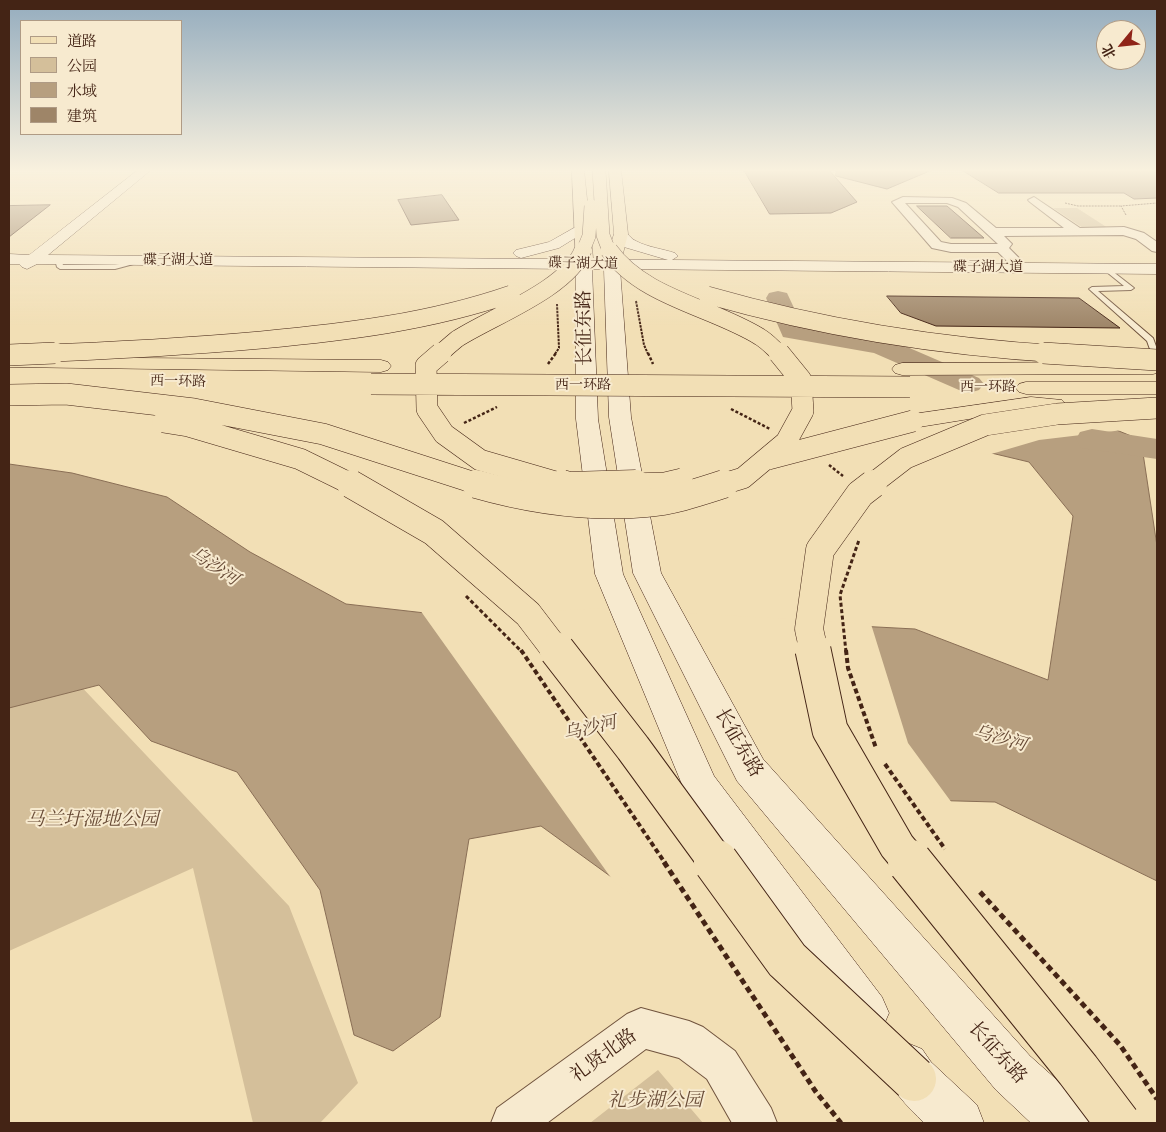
<!DOCTYPE html>
<meta charset="utf-8">
<style>
body{margin:0}
#map{position:relative;width:1166px;height:1132px;overflow:hidden;background:#f2dfb5;font-family:"Gentium Book Plus","Noto Serif SC",serif}
canvas{display:block}
.frame{position:absolute;inset:0;border:10px solid #442415;pointer-events:none}
.legend{position:absolute;left:20px;top:20px;width:162px;height:115px;box-sizing:border-box;background:#f7eacf;border:1px solid #af9b85;margin:0;padding:6px 9px;list-style:none;font-size:15px;color:#442415}
.legend li{display:flex;align-items:center;gap:10px;height:25px}
.legend b{width:25px;border:1px solid #af9b85}
.north{position:absolute;left:1096px;top:20px;width:50px;height:50px;box-sizing:border-box;background:#f7eacf;border:1px solid #af9b85;border-radius:50%;rotate:242deg;font-size:14px;font-weight:700;line-height:20px;text-align:center;color:#442415}
.north::after{content:'';display:block;margin:auto;width:18px;height:22px;background:#8f2418;clip-path:polygon(50% 0,100% 100%,50% 72%,0 100%)}
</style>
<div id="map">
<canvas width="1166" height="1132"></canvas>
<div class="frame"></div>
<ul class="legend">
<li><b style="height:6px;background:#f2dfb5"></b>道路</li>
<li><b style="height:14px;background:#d4bf9a"></b>公园</li>
<li><b style="height:14px;background:#b79f7f"></b>水域</li>
<li><b style="height:14px;background:#9e8568"></b>建筑</li>
</ul>
<div class="north">北</div>
</div>
<script>
const ctx = document.querySelector('canvas').getContext('2d');
ctx.lineJoin = 'round';
function fillPath(path, color) { ctx.fillStyle = color; ctx.fill(path, 'evenodd'); }
function stroke(path, color, width, dash) { ctx.strokeStyle = color; ctx.lineWidth = width; ctx.lineCap = dash ? 'butt' : 'round'; ctx.setLineDash(dash || []); ctx.stroke(path); }
function drawText(font, color, halo, rows, align = 'center') {
  ctx.font = font + ' "Gentium Book Plus","Noto Serif SC",serif'; ctx.lineWidth = 4; ctx.setLineDash([]); ctx.textBaseline = 'middle'; ctx.strokeStyle = halo; ctx.fillStyle = color; for (const [text, x, y, turn = 0] of rows) {
    ctx.save(); ctx.translate(x, y); ctx.rotate((+turn || 0) * Math.PI / 180); ctx.textAlign = isNaN(turn) ? turn : align; if (halo) ctx.strokeText(text, 0, 0); ctx.fillText(text, 0, 0); ctx.restore();
  }
}
fillPath(new Path2D(`
 M1053 208H1077L1108 228H1083Z
 M9 590 75 680 289 906 358 1083 320 1123H253L193 868 9 951Z
 M658 1070 703 1123H590Z`), '#d4bf9a');
const water = new Path2D(`
 M944 360 1141 440 1157 546V881L995 802 922 800 639 897 541 826 469 839 440 1017 393 1051 354 1035 320 890 237 772 151 741 99 685 9 708V464L72 473 167 497 250 552 346 604 434 614 744 620 915 629 1048 680 1073 516 1029 462 920 436Z`);
fillPath(water, '#b79f7f');
stroke(water, '#896e55', 1);
fillPath(new Path2D(`
 M945 357 1123 430 1039 440 988 455 919 438 917 435 942 358Z
 M604 608 871 624 908 743 952 803 923 802 637 899 614 882 420 610 497 614Z`), '#f2dfb5');
fillPath(new Path2D(`
 M778 291 787 293 802 325 891 340 979 378 984 384 979 390 969 393 959 390 874 353 783 337 766 298 769 293Z
 M1092 429 1157 439V459L1081 448 1076 439 1080 432Z`), '#b79f7f');
const building = new Path2D(`
 M744 170H829L857 202 831 213 770 214Z
 M837 170H932L887 189 836 176Z
 M962 170H1150L1157 173V198L1134 199 1124 193H999Z
 M442 195 459 220 411 225 398 200Z
 M50 205 9 237V206Z
 M917 206H947L984 238H951Z
 M887 296 1079 298 1120 328 936 326 901 313Z`);
fillPath(building, '#9e8568');
stroke(building, '#442415', 1);
const lane = new Path2D(`
 M58 258 61 260 63 265H115L138 260 141 262 115 269H60L57 267 55 260Z
 M1103 267H1107L1134 288 1131 290 1098 291 1153 338 1157 349V355H1152L1147 341 1089 289 1092 287 1124 286 1103 269Z`);
const street = new Path2D(`
 M903 197 952 198 966 203 996 228H1064L1030 202 1028 200 1034 197 1080 228 1124 227 1144 233 1157 242V252L1152 251 1136 239 1123 235 1004 236 1012 244 1009 248 1023 262 1016 266 1011 265 998 252H951L932 248 892 202ZM905 203H947L958 207 998 244H951L941 242Z
 M641 1008 689 1021 703 1027 735 1051 771 1108 777 1123H732L707 1079 679 1058 646 1049 547 1123H491L497 1108 627 1014Z`);
const secondary = new Path2D(`
 M138 170H151L48 255 668 260 624 247 614 234 616 231C628 228 627 237 636 241 647 247 663 249 675 253L678 256 672 260 1157 264V274L620 269 631 417 661 573 763 759 1030 1056 1085 1105 1092 1123H1031L996 1090 737 781 633 573 609 417 604 269H592L598 419 623 574 714 776 882 997 889 1013 882 1029 866 1036 850 1029 688 799 595 574 576 419V269L37 264 27 269 22 267 19 264H9V254L29 255Z
 M583 223 590 227 588 230 559 248 521 258 516 256 513 253 516 250 549 242Z
 M905 1042 922 1049 931 1062 977 1105 984 1123H924C906 1105 891 1090 881 1066L888 1049Z`);
const primary = new Path2D(`
 M572 170H584L593 258 590 268H578L576 265Z
 M609 170H621L628 234 620 265 618 268H606L604 265 614 234Z`);
const highway = new Path2D(`
 M15 357 381 360 388 362 391 366 388 370 381 372 9 367V359Z
 M1153 362 1157 363V373L1153 374 902 375 895 373 892 369 895 365 902 363Z
 M1026 382H1157V394H1026L1019 392 1016 388 1019 384Z
 M1031 397 1062 400 1066 404 1062 408 1055 410 1031 409 913 428 905 426 902 421 905 416 913 414Z`);
stroke(lane, '#70533d', 2);
stroke(street, '#70533d', 2);
stroke(secondary, '#442415', 1);
stroke(primary, '#442415', 1);
stroke(highway, '#442415', 1);
stroke(new Path2D(`
 M1065 203 1078 206H1121
 M1126 215 1121 206 1157 203`), '#442415', 1, [2, 1]);
stroke(new Path2D(`
 M636 301 644 345 648 354
 M555 354 559 348 557 304`), '#442415', 2, [2.5, 1]);
stroke(new Path2D(`
 M648 353 653 364
 M548 364 556 353
 M731 409 770 429
 M464 423 497 407
 M829 465 843 476`), '#442415', 2.5, [3, 2]);
stroke(new Path2D(`
 M466 596 522 652
 M846 652 840 595 859 540`), '#442415', 3, [4, 2.5]);
stroke(new Path2D(`
 M521 650 665 863
 M846 650 848 668 876 748
 M885 764 945 849`), '#442415', 4, [5, 3]);
stroke(new Path2D(`
 M664 862 816 1092 841 1123
 M980 892 1120 1045 1157 1099`), '#442415', 5, [6, 4]);
fillPath(lane, '#f7eacf');
fillPath(street, '#f7eacf');
fillPath(secondary, '#f7eacf');
fillPath(primary, '#f2dfb5');
fillPath(highway, '#f2dfb5');
const highwayBridgeFar5 = new Path2D(`
 M599 170 603 235 609 251
 M583 251 589 236 591 206`);
const highwayBridgeFar4 = new Path2D(`
 M609 250C643 298 712 307 760 337 767 341 774 349 780 354
 M707 295C822 328 941 347 1061 354
 M26 354C105 351 183 347 261 340 346 332 430 322 511 294
 M440 354C445 349 451 344 457 339 491 317 568 289 583 250`);
const highwayBridgeFar3 = new Path2D(`
 M441 353 426 366 427 409 444 434 480 460 566 485
 M1043 353 1157 360
 M9 355 55 353
 M371 384 910 387
 M9 395 66 394 194 409 323 434 481 485
 M163 422 188 426 300 459 353 485
 M768 459 913 421
 M596 485 665 483 682 479
 M720 485 743 478 786 442 803 411 801 380 779 353
 M871 485 906 458 985 425 1057 414 1157 408`);
const highwayBridgeFar2 = new Path2D(`
 M351 484 434 532 528 614 557 652
 M476 484C532 500 589 508 646 503 673 501 699 492 724 484
 M562 484 569 486 636 484
 M814 652 809 629 820 550 860 494 873 484`);
const highwayBridgeFar1 = new Path2D(`
 M557 650 633 748 717 863
 M813 650 830 730 897 846 911 863`);
const highwayBridge = new Path2D(`
 M716 862 787 960 914 1079
 M910 862 1078 1070 1118 1123`);
stroke(highwayBridgeFar5, '#442415', 14, []);
stroke(highwayBridgeFar4, '#442415', 18, []);
stroke(highwayBridgeFar3, '#442415', 22, []);
stroke(highwayBridgeFar2, '#442415', 29, []);
stroke(highwayBridgeFar1, '#442415', 37, []);
stroke(highwayBridge, '#442415', 46, []);
stroke(highwayBridgeFar5, '#f2dfb5', 13);
stroke(highwayBridgeFar4, '#f2dfb5', 17);
stroke(highwayBridgeFar3, '#f2dfb5', 21);
stroke(highwayBridgeFar2, '#f2dfb5', 28);
stroke(highwayBridgeFar1, '#f2dfb5', 35);
stroke(highwayBridge, '#f2dfb5', 44);
const sky = ctx.createLinearGradient(0, 0, 0, 328);
sky.addColorStop(0, '#94acbe');
sky.addColorStop(0.52, '#f9f1de');
sky.addColorStop(1, '#f9f1de00');
ctx.fillStyle = sky;
ctx.fillRect(0, 0, 1166, 328);
drawText('14px', '#442415', '#f7eacf', [
 ["碟子湖大道",178,260],
 ["碟子湖大道",583,264,1],
 ["碟子湖大道",988,267],
 ["西一环路",178,382,1],
 ["西一环路",583,385],
 ["西一环路",988,387]
]);
drawText('italic 18px', '#664935', '#f7eacf', [
 ["乌沙河",214,567,33],
 ["乌沙河",590,729,-13],
 ["乌沙河",1000,739,16]
]);
drawText('19px', '#442415', '#f7eacf', [
 ["长征东路",585,328,-91],
 ["长征东路",738,743,60],
 ["长征东路",997,1053,48],
 ["礼贤北路",604,1056,-36]
]);
drawText('italic 19px', '#684b36', '#f7eacf', [
 ["马兰圩湿地公园",92,820],
 ["礼步湖公园",655,1101]
]);
</script>
